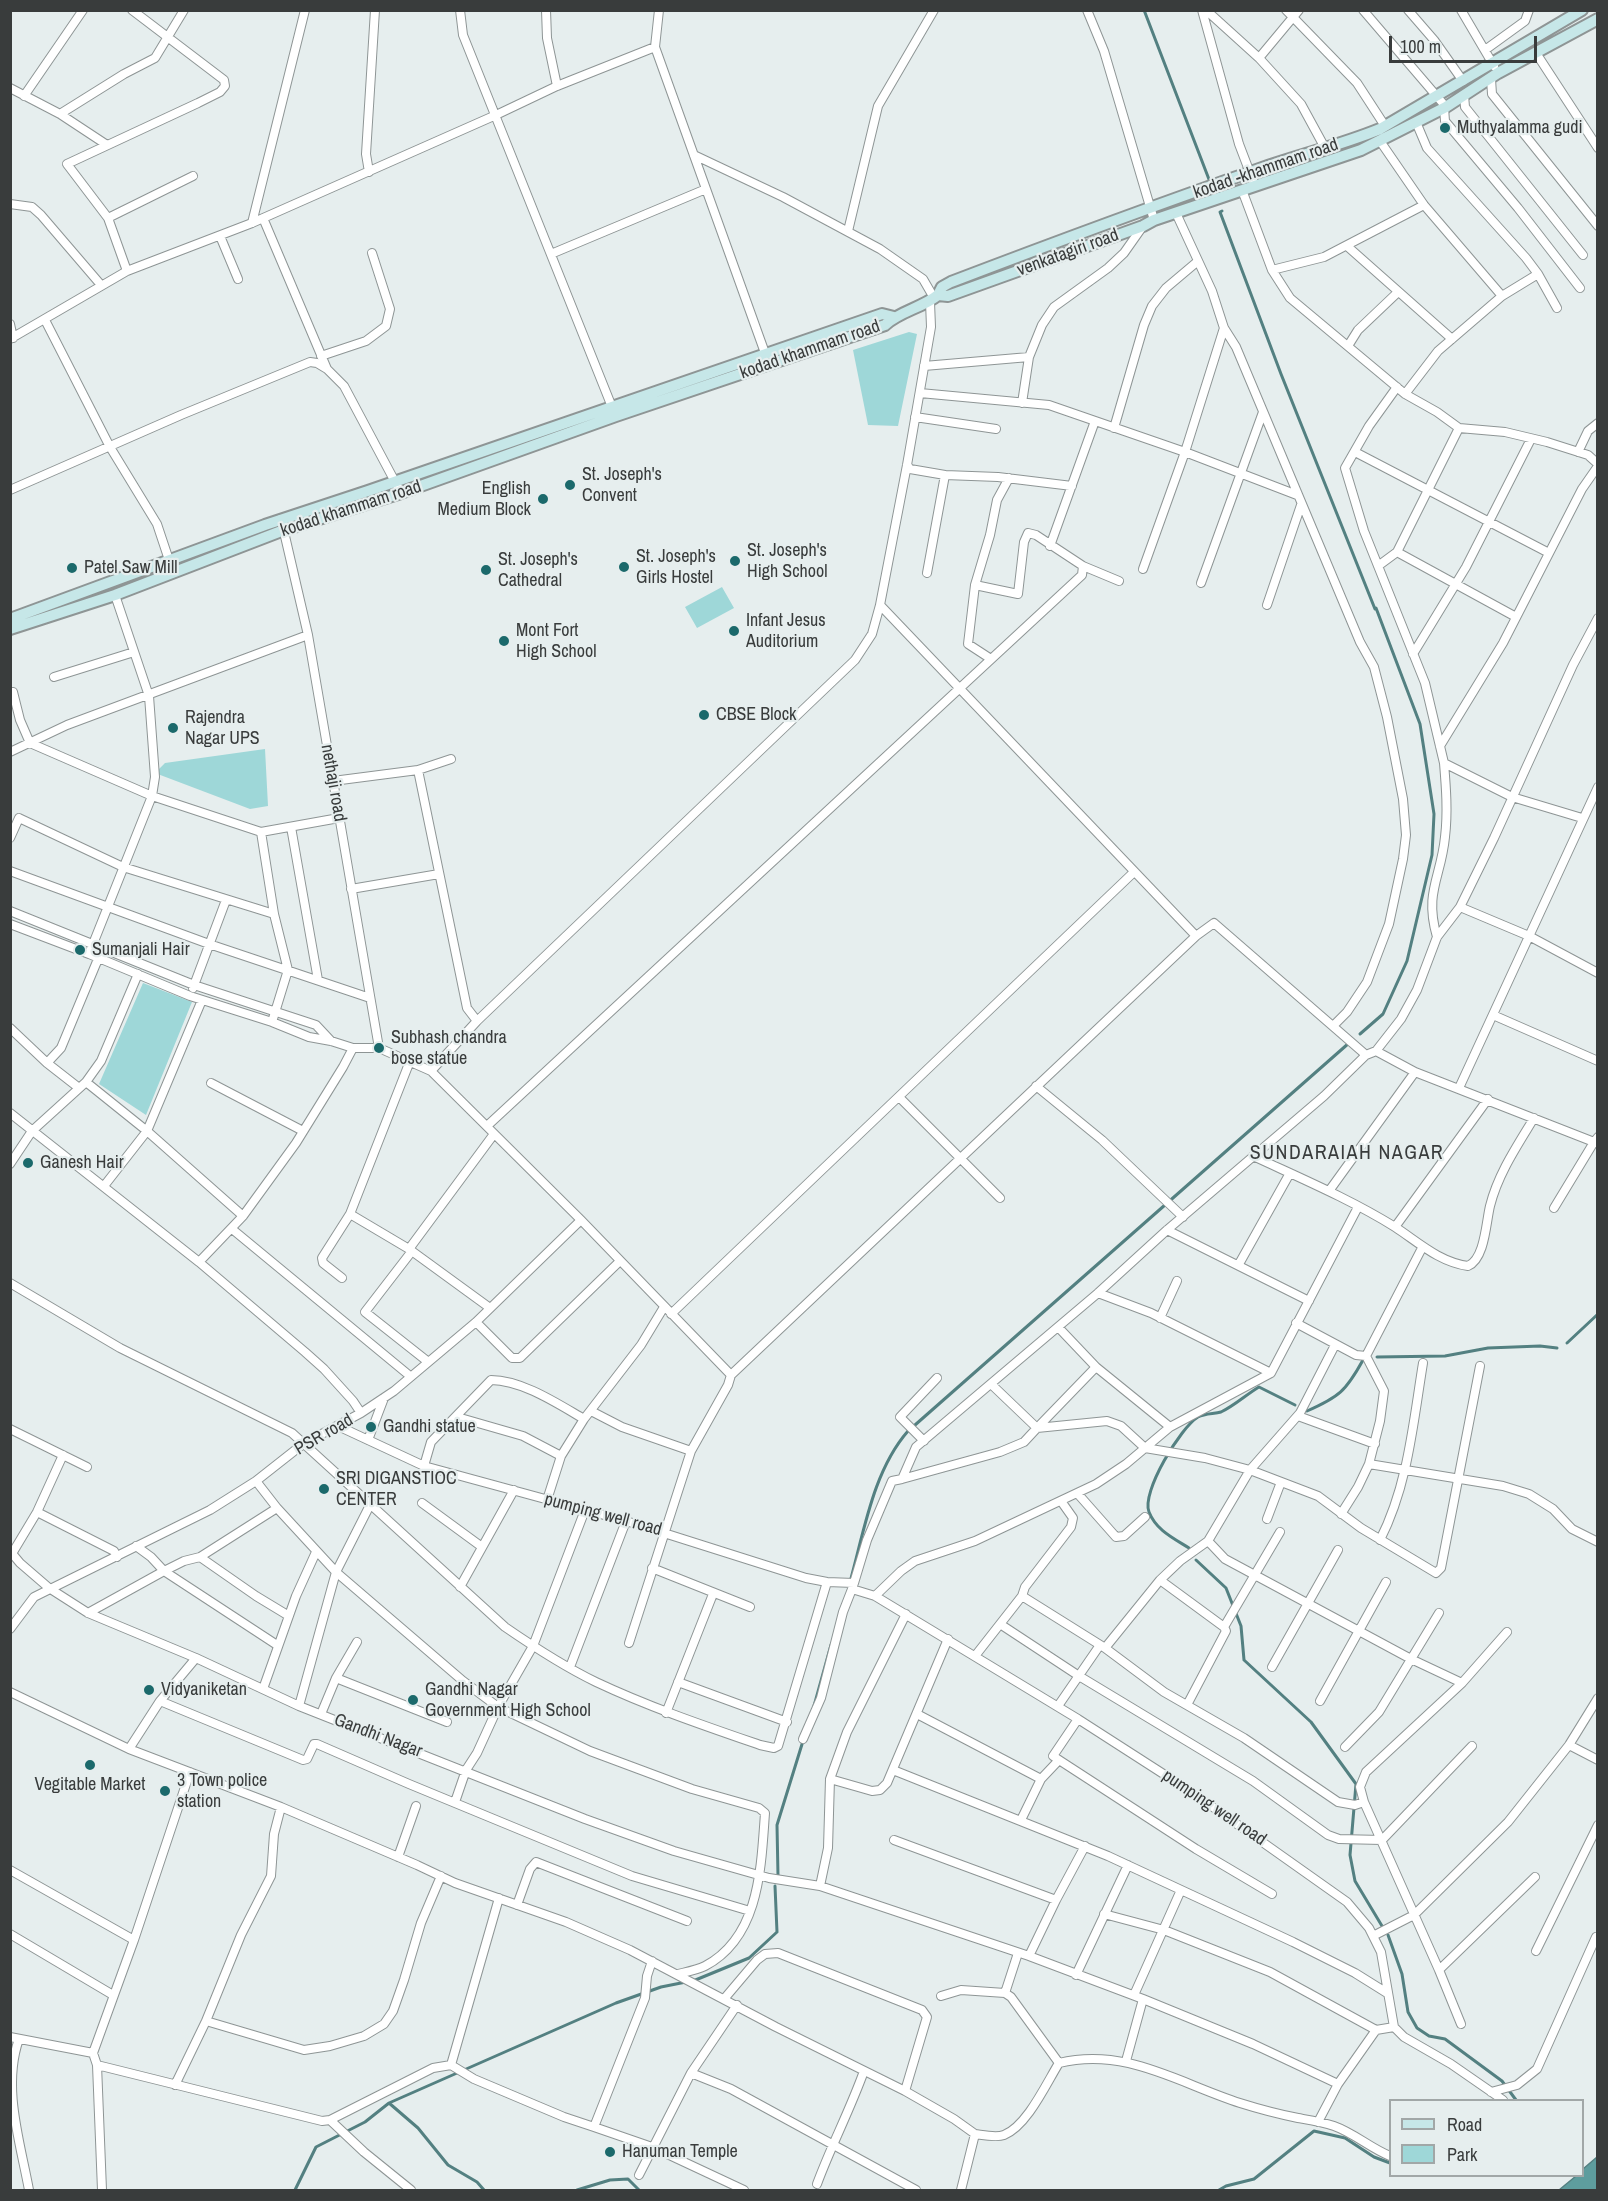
<!DOCTYPE html>
<style>
body{margin:0}
#map{position:relative;width:1608px;height:2201px;overflow:hidden;background:#e6eeee;font-family:"Archivo Narrow",sans-serif}
canvas{display:block}
.frame{position:absolute;inset:0;border:12px solid #393c3c;pointer-events:none}
.legend{position:absolute;left:1389px;top:2099px;width:195px;height:78px;box-sizing:border-box;background:#e6eeee;border:2px solid #a1a7a7;margin:0;padding:8px 10px;list-style:none;font-size:18px;color:#393c3c}
.legend li{display:flex;align-items:center;gap:12px;height:30px}
.legend b{width:30px;border:2px solid #a1a7a7}
.scale{position:absolute;left:1389px;top:36px;width:148px;height:27px;box-sizing:border-box;border:3px solid #393c3c;border-top:0;padding-left:8px;font-size:18px;line-height:21px;white-space:nowrap;color:#393c3c;-webkit-text-stroke:4px #e6eeee;paint-order:stroke}
</style>
<div id="map">
<canvas width="1608" height="2201"></canvas>
<div class="frame"></div>
<ul class="legend">
<li><b style="height:8px;background:#c6e7e8"></b>Road</li>
<li><b style="height:16px;background:#9ed7d8"></b>Park</li>
</ul>
<div class="scale">100 m</div>
</div>
<script>
const ctx = document.querySelector('canvas').getContext('2d');
ctx.lineJoin = 'round';
function fillPath(path, color) { ctx.fillStyle = color; ctx.fill(path, 'evenodd'); }
function stroke(path, color, width, dash) { ctx.strokeStyle = color; ctx.lineWidth = width; ctx.lineCap = dash ? 'butt' : 'round'; ctx.setLineDash(dash || []); ctx.stroke(path); }
function drawText(font, color, halo, rows, align = 'center') {
  ctx.font = font + ' "Archivo Narrow",sans-serif'; ctx.lineWidth = 4.5; ctx.setLineDash([]); ctx.textBaseline = 'middle'; ctx.strokeStyle = halo; ctx.fillStyle = color; for (const [text, x, y, turn = 0] of rows) {
    ctx.save(); ctx.translate(x, y); ctx.rotate((+turn || 0) * Math.PI / 180); ctx.textAlign = isNaN(turn) ? turn : align; if (halo) ctx.strokeText(text, 0, 0); ctx.fillText(text, 0, 0); ctx.restore();
  }
}
fillPath(new Path2D(`
 M909 332 917 334 898 426 868 425 853 350Z
 M722 587 734 608 697 628 685 607Z
 M265 749 268 806 250 809 155 773 165 763Z
 M143 983 192 1002 146 1115 99 1084Z`), '#9ed7d8');
const water = new Path2D(`
 M1597 2157V2190H1559L1576 2176H1582L1583 2169Z`);
fillPath(water, '#5e9d9e');
stroke(water, '#538081', 1.5);
stroke(new Path2D(`
 M1144 10 1210 182
 M1222 211 1220 212 1281 374 1375 609 1376 608 1420 724 1434 814 1432 855 1407 961 1383 1014 1360 1034
 M1567 1343 1598 1314
 M1377 1357 1445 1356 1488 1348 1540 1346 1557 1348
 M1307 1411C1339 1397 1346 1391 1363 1360
 M915 1425 1349 1043
 M1189 1548C1173 1538 1156 1530 1149 1512 1141 1492 1181 1427 1198 1417 1205 1413 1214 1414 1221 1412 1234 1406 1247 1394 1259 1387L1295 1405
 M1196 1560 1226 1588 1241 1626 1244 1660 1311 1722 1356 1784 1350 1855 1355 1881 1382 1926
 M850 1582C864 1532 873 1471 908 1431
 M814 1706 831 1645
 M778 1876 777 1825 803 1741
 M1388 1935 1402 1974 1408 2012 1417 2028 1429 2036 1445 2039 1502 2081 1516 2100
 M693 1981 749 1958 777 1932 775 1886
 M389 2103 616 2003 661 1987 686 1982
 M295 2190 316 2147 365 2122 389 2103 418 2128 448 2165 477 2182 484 2190
 M577 2190 610 2180 628 2179 639 2190
 M1219 2190 1226 2186 1254 2179 1314 2131 1345 2138 1374 2157 1390 2163`), '#538081', 3);
const street = new Path2D(`
 M460 10 463 35 614 412
 M546 10 547 38 557 86
 M659 10 655 47 765 353
 M1087 10 1104 51 1154 220
 M1202 10 1239 144 1255 186
 M1206 10 1259 58 1301 104 1325 148
 M1286 10 1357 83 1385 126
 M1363 10 1446 107
 M1408 10 1434 40 1463 81
 M1461 10 1494 66
 M1485 50 1525 21 1529 10
 M1536 53 1598 148
 M1259 58 1299 10
 M1491 79 1492 94 1598 226
 M10 88 60 114 124 74 155 58 184 10
 M1464 95 1465 107 1583 255
 M24 96 83 10
 M1444 108 1445 121 1518 208 1580 288
 M60 114 107 145
 M1416 122 1427 148 1526 258 1538 274 1557 308
 M1380 141 1424 205 1502 296
 M694 155 783 197 880 249 923 279 934 298
 M369 172 366 154 375 10
 M1242 190 1272 270 1290 298 1405 394 1437 412 1459 428 1505 432 1547 442 1588 455 1598 464
 M10 204 32 207 41 215 101 285
 M1176 213 1212 291 1224 328 1236 347 1360 642 1374 667 1387 717 1403 799 1406 835 1403 859 1389 924 1367 982 1347 1012 1333 1026
 M108 218 193 176
 M263 218 327 369
 M252 223 305 10
 M848 231 878 106 934 10
 M220 236 238 279
 M1347 246 1452 339
 M551 254 706 189
 M1272 270 1324 257 1424 205
 M127 271 108 218 67 164 198 103 220 92 225 86 224 80 132 10
 M930 302 931 327 907 465 880 605 1196 936
 M45 320 110 447 157 524 169 560
 M10 324 13 338
 M10 339 127 271 252 223 496 115 557 86 655 47
 M1348 346 1358 330 1398 292
 M321 356 366 341 386 326 390 309 372 253
 M924 366 1029 357 1042 325 1054 307 1108 268 1124 253 1143 226
 M1397 387 1369 426 1345 468 1364 531 1425 683 1444 763 1512 797 1582 818
 M920 393 1049 405 1185 452 1297 495
 M1405 394 1438 351 1502 296 1538 274
 M1022 403 1029 357
 M915 417 996 429
 M1114 428 1144 325 1152 306 1166 288 1198 261
 M1355 452 1549 553
 M1578 452 1588 431 1598 423
 M907 465 910 469 945 475 998 477 1072 486
 M10 490 181 415 310 362 317 363 327 369 344 386 401 493
 M281 519 308 635 379 1048
 M1050 546 1095 421
 M1397 552 1516 617
 M1378 566 1397 552 1459 428
 M1143 569 1185 452 1224 328
 M927 573 945 475
 M1201 583 1263 412
 M975 585 1018 594 1024 542 1028 533 1036 535 1083 566 1119 581
 M1267 605 1301 505
 M1413 654 1466 567 1531 439
 M991 659 968 644 975 585 990 535 997 500 1009 478
 M54 677 134 652
 M13 692 20 720 30 743 152 796 261 832 339 818
 M1440 746 1503 643 1582 489 1598 466
 M10 752 67 725 308 635
 M418 770 467 1008 477 1021
 M333 781 418 770 451 759
 M291 827 318 980
 M261 832 274 914 288 970 272 1022
 M10 838 19 818 123 867 274 914
 M10 871 209 944 370 998
 M351 889 439 874
 M1460 907 1529 936 1598 973
 M10 911 194 985 316 1025 331 1041
 M10 924 89 954 190 996 272 1022 309 1037 331 1041 353 1048H379L431 1071 581 1220 731 1375
 M1437 937C1424 892 1441 878 1445 837 1448 812 1446 787 1444 763
 M89 954 152 796 155 777 149 696 115 595
 M193 988 226 900
 M1493 1015 1598 1061
 M10 1028 47 1063 79 1088
 M1376 1051 1401 1019 1417 990 1437 937 1460 907 1494 838 1573 665 1598 618
 M410 1061 350 1214 409 1249 490 1308
 M47 1063 61 1048 98 959
 M431 1071 477 1021 855 660 872 634 880 605
 M86 1082 147 1131 243 1216
 M211 1083 303 1131
 M1036 1086 1102 1140 1183 1217
 M1459 1088 1598 787
 M899 1097 1000 1198
 M10 1113 199 1262 305 1352 324 1369 353 1401 361 1413
 M487 1126 1082 575 1083 566
 M1253 1156C1300 1178 1350 1199 1395 1227 1418 1242 1439 1262 1468 1266 1485 1259 1486 1222 1490 1206 1498 1174 1517 1146 1534 1118
 M10 1164 32 1131 86 1082 101 1061 138 974
 M104 1186 147 1131 202 1000
 M1329 1191 1415 1072
 M1554 1208 1594 1142 1598 1143
 M1395 1227 1488 1099
 M232 1229 410 1376
 M1167 1230 1309 1301
 M409 1249 494 1134
 M412 1251 365 1312 427 1361
 M199 1262 243 1216 296 1143 343 1067 353 1048
 M1239 1264 1290 1173
 M342 1278 323 1263 322 1258 350 1214
 M10 1283 120 1348 292 1433 505 1627C534 1647 565 1667 596 1682 649 1707 705 1726 760 1745L774 1748 778 1746 827 1582
 M1098 1293 1151 1313 1271 1373
 M671 1314 1134 872
 M1160 1318 1177 1281
 M476 1322 512 1358H520L620 1261
 M1296 1323 1356 1355 1366 1356 1422 1248
 M1058 1327 1096 1367
 M591 1411 622 1427 691 1451
 M1298 1416 1375 1444
 M457 1417 523 1436 561 1456
 M338 1426 424 1466 626 1521 806 1578 827 1582 854 1583 852 1589 875 1596 1078 1719 1193 1793 1347 1902 1369 1928 1381 1952 1394 2027 1404 2037 1451 2064 1503 2100
 M1170 1427 1271 1373 1358 1207
 M10 1429 87 1467
 M368 1440 384 1398
 M924 1441 900 1417 937 1378
 M1369 1464 1503 1486 1529 1494 1553 1509 1572 1529 1598 1542
 M424 1466 431 1442 491 1380C522 1380 558 1404 584 1419
 M902 1479 1000 1452 1024 1442 1037 1428 1107 1421 1121 1426 1145 1448 1205 1458 1250 1470 1318 1496 1361 1528 1436 1573 1441 1568 1480 1366
 M256 1481 277 1508 336 1572 463 1681 498 1707 590 1751 692 1789 759 1808 765 1813C761 1867 760 1937 705 1966 697 1970 686 1972 678 1974
 M1078 1494 1116 1537 1124 1536 1145 1517
 M547 1500 561 1456 584 1419 641 1345 664 1307
 M422 1503 482 1547
 M37 1512 114 1551 117 1557
 M1341 1514 1358 1487 1369 1464 1380 1421 1384 1391 1366 1356
 M1267 1519 1281 1482
 M1380 1540C1408 1485 1413 1424 1423 1363
 M1208 1541 1225 1559 1411 1659 1462 1683 1366 1772 1360 1787 1364 1802 1439 1970
 M136 1546 151 1557 164 1571 277 1645
 M10 1551 20 1563 49 1588 88 1613 196 1658 299 1706 585 1819 674 1851 769 1878 820 1886 1029 1956 1143 1999 1253 2044 1338 2084
 M13 1552 37 1512 63 1455
 M200 1557 256 1596 289 1616
 M652 1568 750 1607
 M1160 1580 1224 1627 1226 1631 1187 1705
 M854 1583 867 1540 892 1481 902 1479 916 1447 1098 1293 1167 1230 1324 1096 1366 1055
 M460 1587 514 1490
 M875 1596 901 1571 915 1561 975 1541 1096 1484 1126 1464 1170 1427 1096 1367 1037 1428 991 1384
 M1022 1596 1105 1648 1164 1692 1244 1738 1338 1802 1355 1805 1364 1802
 M88 1613 164 1571 184 1561 200 1557 277 1508
 M1000 1624 1079 1676 1253 1781 1328 1835 1339 1839 1382 1840 1472 1746
 M1224 1627 1280 1532
 M10 1629 34 1597 210 1510 256 1481 303 1444 361 1413 394 1391 476 1322 581 1220
 M629 1643 691 1451 728 1385 731 1375 1196 936 1214 923 1366 1055 1376 1051 1415 1072 1594 1142 1598 1137
 M1105 1648 1160 1580 1180 1561 1208 1541 1250 1470 1300 1413 1335 1345
 M975 1656 1022 1596 1025 1587 1071 1527 1073 1518 1061 1501
 M570 1667 626 1521
 M1272 1667 1338 1550
 M336 1678 447 1722
 M678 1682 787 1722
 M1462 1683 1507 1632
 M263 1689 296 1596 316 1552
 M10 1692 129 1749 281 1807 417 1865 455 1883 566 1922 630 1950 776 2027 905 2091 954 2119 975 2134 961 2190
 M160 1701 303 1760 307 1759 314 1744H317L409 1784 632 1876 750 1911
 M1320 1701 1386 1582
 M299 1706 336 1572 371 1503
 M1058 1706 1100 1645
 M666 1713 713 1594
 M321 1714 336 1678 357 1642
 M917 1714 1041 1779
 M803 1739 821 1698 843 1612 852 1589
 M1569 1745 1598 1760
 M1345 1747 1379 1712 1439 1613
 M129 1749 160 1701 196 1658
 M1059 1760 1196 1849 1272 1894
 M893 1770 1108 1856 1293 1942 1355 1973 1387 1993
 M830 1779 872 1791 880 1790 887 1783 948 1639
 M455 1802 466 1770 477 1753 498 1707 533 1646 585 1510
 M1021 1820 1041 1779 1059 1760 1053 1756 1078 1719
 M894 1840 1056 1900
 M398 1857 416 1806
 M10 1870 134 1940
 M820 1886 828 1848 830 1779 847 1732 906 1614
 M517 1905 530 1869 536 1862 687 1921
 M1104 1914 1164 1930 1270 1972 1376 2030 1394 2027
 M10 1934 113 1995
 M1373 1936 1414 1915 1508 1822 1569 1745 1598 1698
 M1536 1951 1598 1825
 M1018 1953 1005 1993 1011 1997 1059 2063
 M1029 1956 1056 1900 1085 1846
 M1076 1975 1128 1865
 M1134 1995 1181 1890
 M941 1996 961 1990 1005 1993
 M724 1999 757 1960 765 1954 778 1953 922 2010 927 2017 905 2091
 M206 2021 304 2050 330 2046 364 2036 384 2024 393 2011 404 1980 421 1923 441 1876
 M1461 2024 1439 1970 1535 1877
 M10 2037 93 2053
 M19 2039C2 2087 20 2141 29 2190
 M1126 2061 1143 1999
 M97 2065 322 2121 330 2120 433 2068 451 2065 474 2079 564 2117 594 2127 645 1998 647 1976 652 1961
 M451 2065 499 1898
 M691 2073 731 2089 916 2190
 M175 2085 206 2021 241 1935 271 1876 274 1834 281 1807
 M1491 2092 1517 2085 1537 2069 1596 1937
 M330 2120 364 2152 411 2190
 M1318 2122 1338 2084 1376 2030
 M594 2127 652 2147 744 2190
 M975 2134C983 2135 996 2138 1004 2135 1027 2126 1046 2084 1059 2063 1126 2047 1178 2083 1240 2103 1259 2109 1278 2114 1298 2118 1309 2120 1322 2122 1334 2126 1354 2133 1370 2148 1390 2156
 M639 2175 691 2073 737 2005
 M817 2184C831 2146 850 2110 864 2071
 M102 2190 97 2065 93 2053 134 1940 190 1772`);
const secondary = new Path2D(`
 M938 295 942 287 951 282C1053 243 1156 205 1259 169 1299 155 1341 145 1380 129L1582 10
 M10 619 265 525 368 491 882 314 894 317
 M10 629 115 595 284 530 401 493 616 416 885 325C900 311 922 308 938 295L948 296 1143 226 1154 220 1361 150 1446 107 1498 73 1598 19`);
stroke(street, '#8e9595', 10);
stroke(secondary, '#8e9595', 14);
stroke(street, '#fff', 8);
stroke(secondary, '#c6e7e8', 10);
for (const [x, y, r, color] of [
 [1445,128,6,"#1b696b"],
 [570,485,6,"#1b696b"],
 [543,499,6,"#1b696b"],
 [735,561,6,"#1b696b"],
 [624,567,6,"#1b696b"],
 [72,568,6,"#1b696b"],
 [486,570,6,"#1b696b"],
 [734,631,6,"#1b696b"],
 [504,641,6,"#1b696b"],
 [704,715,6,"#1b696b"],
 [173,728,6,"#1b696b"],
 [80,950,6,"#1b696b"],
 [379,1048,6,"#1b696b"],
 [28,1163,6,"#1b696b"],
 [371,1427,6,"#1b696b"],
 [324,1489,6,"#1b696b"],
 [149,1690,6,"#1b696b"],
 [413,1700,6,"#1b696b"],
 [90,1765,6,"#1b696b"],
 [165,1791,6,"#1b696b"],
 [610,2152,6,"#1b696b"]
]) { const dot = new Path2D(); dot.arc(x, y, r, 0, 2 * Math.PI); ctx.fillStyle = color; ctx.fill(dot); stroke(dot, '#e6eeee', 2); }
drawText('18px', '#393c3c', '#e6eeee', [
 ["Muthyalamma gudi",1457,128],
 ["St. Joseph's",582,475],
 ["Convent",582,496],
 ["English",531,489,"right"],
 ["Medium Block",531,510,"right"],
 ["St. Joseph's",747,551],
 ["High School",747,572],
 ["St. Joseph's",636,557],
 ["Girls Hostel",636,578],
 ["St. Joseph's",498,560],
 ["Cathedral",498,581],
 ["Patel Saw Mill",84,568],
 ["Infant Jesus",746,621],
 ["Auditorium",746,642],
 ["Mont Fort",516,631],
 ["High School",516,652],
 ["CBSE Block",716,715],
 ["Rajendra",185,718],
 ["Nagar UPS",185,739],
 ["Sumanjali Hair",92,950],
 ["Subhash chandra",391,1038],
 ["bose statue",391,1059],
 ["Ganesh Hair",40,1163],
 ["Gandhi statue",383,1427],
 ["SRI DIGANSTIOC",336,1479],
 ["CENTER",336,1500],
 ["Vidyaniketan",161,1690],
 ["Gandhi Nagar",425,1690],
 ["Government High School",425,1711],
 ["3 Town police",177,1781],
 ["station",177,1802],
 ["Vegitable Market",90,1785,"center"],
 ["Hanuman Temple",622,2152]
], 'left');
drawText('18px', '#393c3c', '#e6eeee', [
 ["kodad -khammam road",1266,169,-19],
 ["venkatagiri road",1068,253,-20],
 ["kodad khammam road",810,350,-19],
 ["kodad khammam road",351,509,-18],
 ["nethaji road",333,783,80],
 ["PSR road",324,1435,-30],
 ["pumping well road",603,1515,15],
 ["Gandhi Nagar",378,1736,21],
 ["pumping well road",1214,1808,34]
]);
ctx.letterSpacing = '1.5px';
drawText('20px', '#393c3c', '#e6eeee', [
 ["SUNDARAIAH NAGAR",1347,1154]
]);
ctx.letterSpacing = '0px';
</script>
